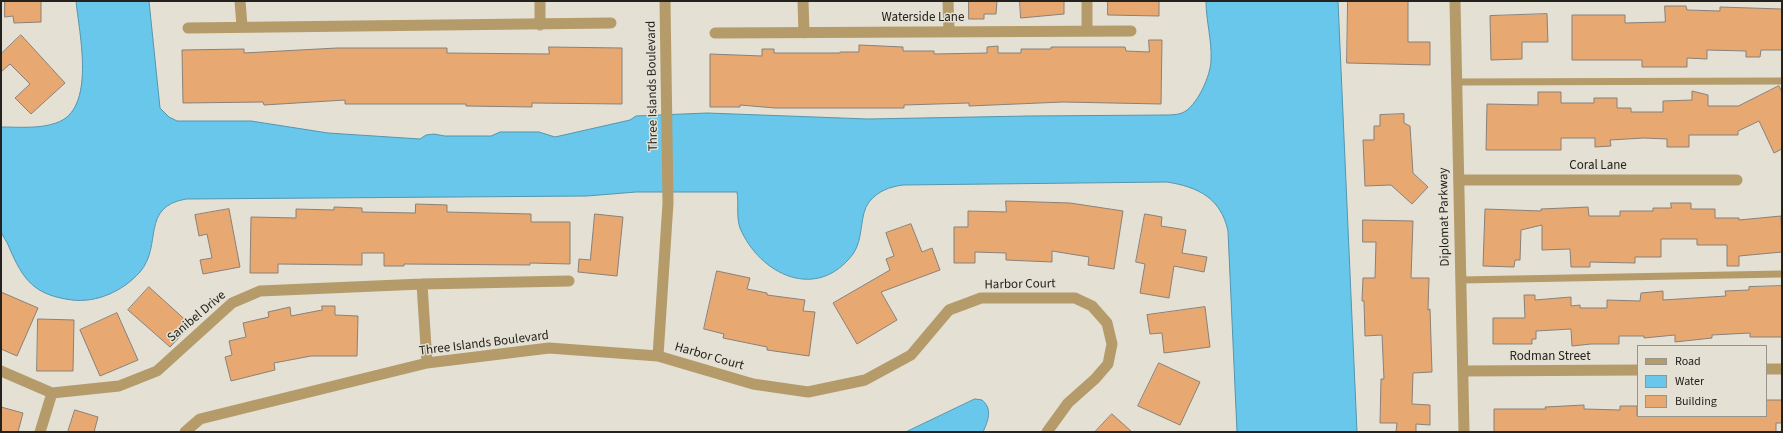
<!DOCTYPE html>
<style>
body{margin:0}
#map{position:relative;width:1783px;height:433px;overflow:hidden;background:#e4e0d4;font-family:"Source Sans 3",sans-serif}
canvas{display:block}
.frame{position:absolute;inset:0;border:2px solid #23221e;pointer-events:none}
.legend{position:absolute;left:1637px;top:345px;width:130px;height:72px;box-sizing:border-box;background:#e4e0d4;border:1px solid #97948b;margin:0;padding:5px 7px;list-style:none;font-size:12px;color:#23221e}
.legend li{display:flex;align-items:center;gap:8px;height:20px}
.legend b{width:20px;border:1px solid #97948b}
</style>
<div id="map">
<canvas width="1783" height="433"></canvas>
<div class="frame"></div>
<ul class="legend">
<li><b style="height:5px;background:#b49b69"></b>Road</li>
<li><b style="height:11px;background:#68c7ea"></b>Water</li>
<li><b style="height:11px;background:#e7a872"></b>Building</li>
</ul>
</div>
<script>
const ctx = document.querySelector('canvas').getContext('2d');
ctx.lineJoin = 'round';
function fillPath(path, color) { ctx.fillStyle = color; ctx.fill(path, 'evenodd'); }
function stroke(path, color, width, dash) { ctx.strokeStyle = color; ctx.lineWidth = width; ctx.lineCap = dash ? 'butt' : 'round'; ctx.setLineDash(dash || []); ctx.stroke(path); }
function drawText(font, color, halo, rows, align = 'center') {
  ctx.font = font + ' "Source Sans 3",sans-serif'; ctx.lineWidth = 3; ctx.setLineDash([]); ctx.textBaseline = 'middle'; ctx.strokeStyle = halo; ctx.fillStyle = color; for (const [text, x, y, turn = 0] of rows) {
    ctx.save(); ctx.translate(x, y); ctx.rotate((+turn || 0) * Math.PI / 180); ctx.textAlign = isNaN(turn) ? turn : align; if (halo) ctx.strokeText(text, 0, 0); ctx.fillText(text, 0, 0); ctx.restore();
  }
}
const water = new Path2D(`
 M76 1H149L160 108 169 117 177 121H251L328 133 420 139 426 135 434 134 445 136H491L500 132H539L555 137 630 120 636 116 707 113 868 119 1028 116 1164 115C1169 115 1177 115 1182 113 1197 107 1211 75 1211 60 1212 40 1206 21 1206 1H1338L1357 432H1237L1228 231C1221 198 1198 187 1167 182L903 185C889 187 878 191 869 202 859 215 864 239 853 254 817 302 760 275 740 228 736 216 739 204 737 192H636L587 196 186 199C140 207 163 245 140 272 123 291 97 303 72 300 34 295 23 280 9 247 7 241 2 236 1 231 0 220 1 208 1 197 1 174 1 150 1 127 19 127 39 129 56 123 97 110 79 33 76 1Z
 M975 399 982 400C993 409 988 421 983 432H906Z`);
fillPath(water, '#68c7ea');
stroke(water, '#5396ad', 1);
const building = new Path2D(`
 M5 1H41V22L14 23 13 16 5 17Z
 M969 1H997L996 14H984V19H969Z
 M1020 1H1064V14L1021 18Z
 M1108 1H1159V16L1108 15Z
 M1348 1H1408V42H1430V65L1347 63Z
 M1665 6H1686L1687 10 1720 11V7L1782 9V50H1761L1760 57H1746V51L1707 50V59L1687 58V67H1642V60H1572V15H1625V23L1665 22Z
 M1547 14 1548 42H1522V59L1491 60 1490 16Z
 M21 35 65 83 31 114 15 98 30 84 10 64 1 72V54Z
 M1149 40H1162L1161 104 1063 102 969 106V103L904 105V108H775L740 105V107H710V54L762 56V49H774V53H840V52H859V45L903 47V51H934V54L987 53V47L998 46V53H1021V49H1051V47H1125L1126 51 1149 52Z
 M549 47 622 48V104L532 103V107L466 106V104H345V100L264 105 263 102 183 103 182 50 244 49V53L337 48H447V53L549 54Z
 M1779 86 1782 92V149L1774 153 1759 121 1738 131V135H1689V147H1667V139L1644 138 1610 140 1611 146 1595 147V138H1561V150H1486L1487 104 1538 105V92H1561V103H1594V98H1617V108H1631V112H1663V101L1692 100V91L1708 95V106H1738Z
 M1404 114V123L1410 126 1413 173 1428 187 1412 204 1391 185 1365 186 1363 140H1374V126H1380V115Z
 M1006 201 1070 203 1123 211 1114 269 1088 265 1089 257 1052 251V262L1006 260V253L975 252V263H954V227H968V211L1006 212Z
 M1671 203H1691V209H1715V218H1739V220L1781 216 1782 252 1739 256V266H1727V245H1697V239H1661V257H1635V263L1590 262V267H1571L1570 249 1542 250V225L1521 230 1520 260H1515L1514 267 1483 266 1485 209 1541 211V209L1588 207 1589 216H1620V211H1653V208H1671Z
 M416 204 447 205V212L531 214V222H570V264L530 263V265L404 264V266H384V253H362V265L278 264V273H250L251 217 296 218V209L334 210V207L362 208V212L415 213Z
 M229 209 240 267 203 274 200 260 212 258 207 234 199 236 195 215Z
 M595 214 623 217 617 276 578 272 579 259 590 260Z
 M1145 214 1162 217 1161 226 1186 230 1182 253 1207 257 1204 272 1174 266 1169 298 1140 293 1145 264 1136 262Z
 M1363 220 1413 221 1411 278H1429L1428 310 1430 309 1432 372 1413 373 1412 404 1430 405V425L1416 424V432H1396L1397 423H1380L1381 379H1384L1382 335 1365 336 1364 301H1362L1363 278H1375L1376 242H1363Z
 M911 224 922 252 932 248 940 270 881 292 897 320 857 344 833 303 890 270 886 259 894 256 886 233Z
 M717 271 750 278 747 289 767 293V295L805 300 803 311 815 312 809 356 767 350V347L723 338 724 334 704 329Z
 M1782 286V337H1750V333L1712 335V338L1675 342V335L1644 338V336H1619V344H1591L1572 346 1571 329 1536 331V339H1532V344H1493V318H1525L1524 295H1535V300L1571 297V306L1580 305V308H1607V300L1640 301 1641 293 1663 291V300L1726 296 1725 291 1749 290V287Z
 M149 287 191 325 170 347 128 310Z
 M1 292 38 308 17 356 1 349Z
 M322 306H335V315L358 316 357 356H311L274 363 275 370 231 381 225 357 232 355 229 341 246 337 243 323 269 317 268 312 290 307 291 316 322 310Z
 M1205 307 1210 347 1164 353 1162 333 1150 334 1147 315Z
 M117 313 138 360 100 376 80 330Z
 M38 319 74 320 73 371H37Z
 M1159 363 1200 382 1180 425 1138 406Z
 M1766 400H1782V423H1776V432H1494V409H1546L1545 407 1584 405V409L1620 410V406H1637V416H1766Z
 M1 407 23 413 18 432H1Z
 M75 410 98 417 94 432H68Z
 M1112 414 1132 432H1095Z`);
fillPath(building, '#e7a872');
stroke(building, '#8a8078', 1);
stroke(new Path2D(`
 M1457 82 1782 81
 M1461 280 1782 274`), '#b49b69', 7);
stroke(new Path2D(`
 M240 1 242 26
 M540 1V25
 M803 1 804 33
 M948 1 949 31
 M1087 1V31
 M188 28 611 23
 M715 33 1131 31
 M1459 180H1737
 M422 284 427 363
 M658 356 668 203 665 1
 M1766 369H1782
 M1 371 52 393 119 386 157 371 232 303 260 291 422 284 569 281
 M1463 371 1638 370
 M40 432 52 393
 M185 432 200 419 427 363 549 348 658 356 753 384 808 392 865 380 911 355 949 310 981 298H1075L1092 306 1107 323 1112 344 1108 364 1095 379 1068 403 1047 432`), '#b49b69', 11);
stroke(new Path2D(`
 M1455 1 1464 432`), '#b49b69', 11);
drawText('13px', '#23221e', '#e4e0d4', [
 ["Waterside Lane",923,18],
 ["Three Islands Boulevard",653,86,-91],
 ["Coral Lane",1598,166],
 ["Diplomat Parkway",1445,217,-91],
 ["Harbor Court",1020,285,-1],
 ["Sanibel Drive",197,317,-40],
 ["Three Islands Boulevard",484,344,-7],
 ["Harbor Court",709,357,16],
 ["Rodman Street",1550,357]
]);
</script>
